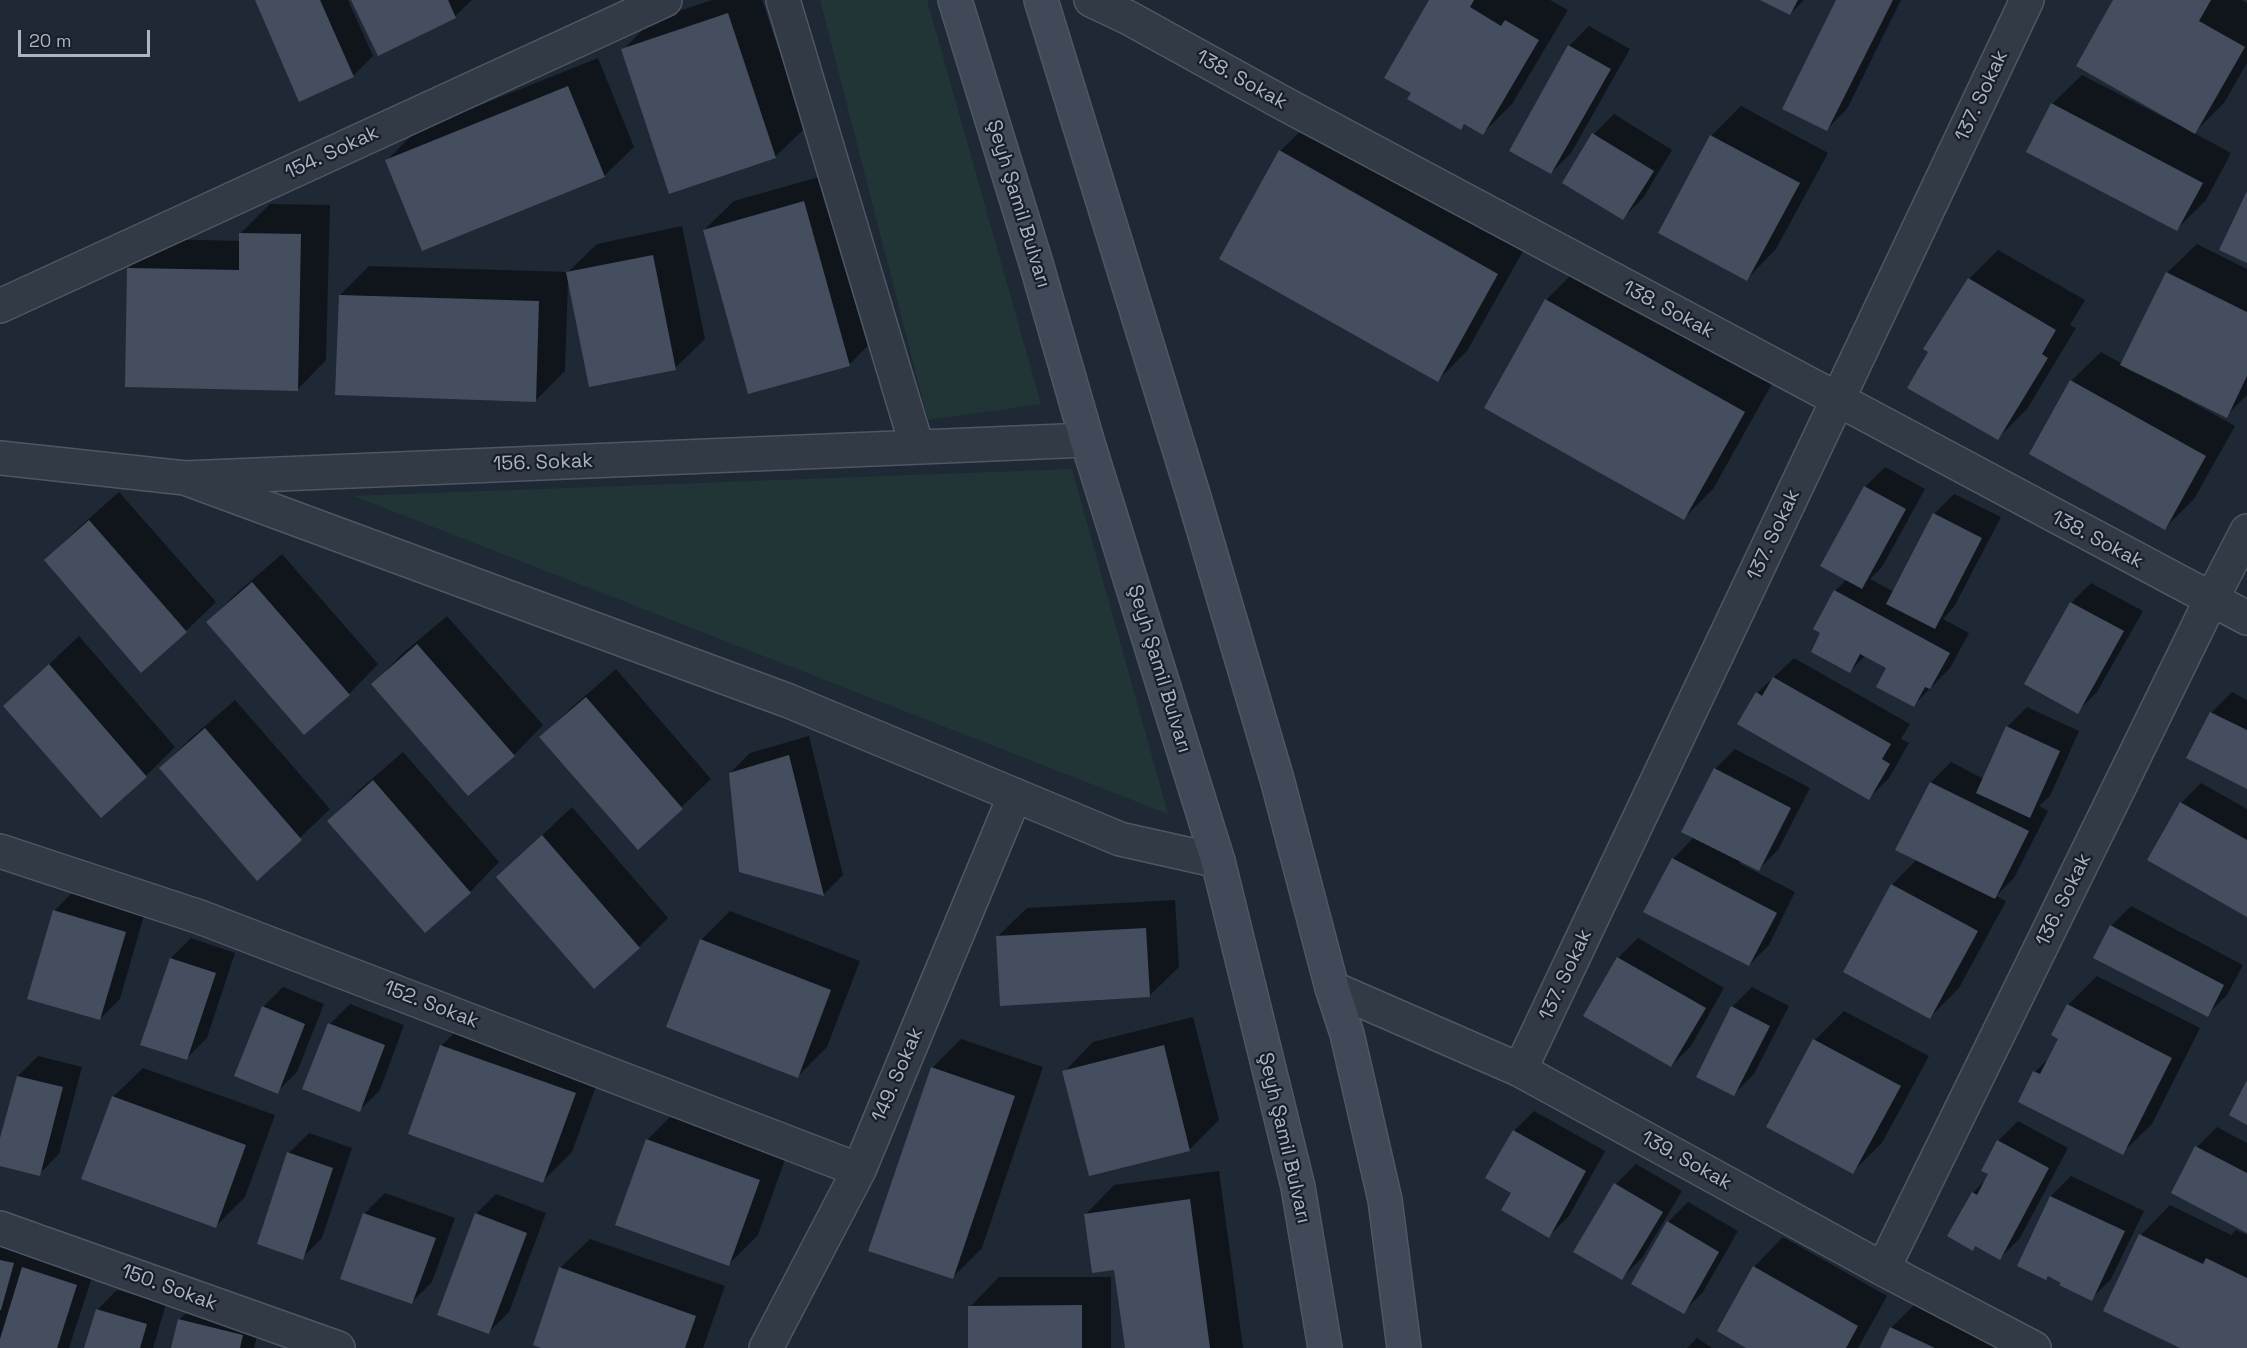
<!DOCTYPE html>
<meta charset="utf-8">
<style>
body{margin:0}
#map{position:relative;width:2247px;height:1348px;overflow:hidden;background:#1f2835;font-family:"Space Grotesk",sans-serif}
canvas{display:block}
.scale{position:absolute;left:18px;top:30px;width:132px;height:27px;box-sizing:border-box;border:3px solid #abb4c3;border-top:0;padding-left:8px;font-size:18px;line-height:21px;white-space:nowrap;color:#abb4c3;-webkit-text-stroke:4px #181f2a;paint-order:stroke}
</style>
<div id="map">
<canvas width="2247" height="1348"></canvas>
<div class="scale">20 m</div>
</div>
<script>
const ctx = document.querySelector('canvas').getContext('2d');
ctx.lineJoin = 'round';
function fillPath(path, color) { ctx.fillStyle = color; ctx.fill(path, 'evenodd'); }
function stroke(path, color, width, dash) { ctx.strokeStyle = color; ctx.lineWidth = width; ctx.lineCap = dash ? 'butt' : 'round'; ctx.setLineDash(dash || []); ctx.stroke(path); }
function drawText(font, color, halo, rows, align = 'center') {
  ctx.font = font + ' "Space Grotesk",sans-serif'; ctx.lineWidth = 4.5; ctx.setLineDash([]); ctx.textBaseline = 'middle'; ctx.strokeStyle = halo; ctx.fillStyle = color; for (const [text, x, y, turn = 0] of rows) {
    ctx.save(); ctx.translate(x, y); ctx.rotate((+turn || 0) * Math.PI / 180); ctx.textAlign = isNaN(turn) ? turn : align; if (halo) ctx.strokeText(text, 0, 0); ctx.fillText(text, 0, 0); ctx.restore();
  }
}
fillPath(new Path2D(`
 M820 0H927L1041 404 928 420Z
 M1072 469 1168 814 354 496Z`), '#213537');
fillPath(new Path2D(`
 M256 0H348L373 56 353 76Z
 M353 0H472L455 16 379 54Z
 M712 0H762L805 128 775 157 623 50 652 20Z
 M1431 0H1550L1568 10 1512 104 1483 133 1466 123 1461 128Z
 M1764 0H1804L1790 14Z
 M1838 0H1901L1847 109 1827 129Z
 M2115 0H2242L2247 3V63L2224 103 2194 133 2231 153 2206 200 2177 229 2052 104 2082 75 2169 120 2170 118Z
 M1589 26 1630 49 1571 153 1551 173 1511 150 1569 46Z
 M598 58 634 147 604 176 387 160 416 131Z
 M1741 106 1828 153 1776 249 1747 279 1660 233 1711 136Z
 M1614 114 1672 150 1643 198 1623 218 1594 134Z
 M1310 122 1527 244 1467 351 1438 380 1280 151Z
 M833 173 878 335 849 365 704 230 734 201Z
 M270 204 330 205 326 360 297 390 128 269 158 239 241 241V233Z
 M682 226 705 339 675 368 568 280 565 371 535 401 340 295 369 266 568 272 597 244Z
 M2197 244 2247 269V395L2226 416 2182 394 2181 396 2235 426 2194 499 2165 528 2071 381 2101 352 2123 364 2167 273Z
 M1998 250 2085 300 2070 325 2076 328 2027 409 1997 439 1969 279Z
 M1575 271 1773 382 1713 489 1684 518 1546 300Z
 M1885 467 1925 489 1882 567 1870 579 1894 592 1934 514 1954 494 2001 517 1954 607 1943 619 1969 633 1950 668 1914 705 1888 667 1866 655 1850 671 1822 633 1835 591 1847 579 1865 487Z
 M119 492 216 602 186 631 141 670 46 560 75 531Z
 M282 554 378 664 349 694 208 622 237 593Z
 M2091 583 2143 611 2097 692 2077 712 2071 603Z
 M447 616 543 725 514 755 373 684 402 654Z
 M79 636 175 747 146 776 5 706Z
 M1794 658 1910 724 1901 739 1909 743 1889 778 1869 798 1757 693Z
 M616 669 711 779 638 848 542 737 571 708Z
 M2232 692 2247 700V787L2188 757 2212 712Z
 M235 700 330 809 257 879 161 768 190 739Z
 M2027 707 2079 731 2050 796 2039 806 2048 811 2014 878 1996 896 2006 901 1959 988 1930 1017 1892 885 1917 859 1897 849 1931 782 1951 762 1984 779 2007 727Z
 M809 736 843 875 823 895 730 773 750 753Z
 M1735 749 1810 788 1778 850 1758 870 1741 861 1739 863 1795 892 1769 945 1749 965 1673 859 1694 837 1715 769Z
 M403 752 499 862 470 892 329 821 358 791Z
 M2201 783 2247 809V915L2181 803Z
 M572 807 668 918 639 947 498 877Z
 M74 891 145 912 120 999 100 1019 54 911Z
 M1175 900 1179 967 1149 996 997 937 1027 908Z
 M2131 906 2243 965 2227 995 2207 1015 2111 926Z
 M730 911 860 961 827 1047 798 1076 701 940Z
 M191 938 235 953 207 1038 187 1058 171 958Z
 M1638 938 1724 988 1691 1046 1671 1066 1585 1015 1618 958Z
 M2097 976 2200 1028 2152 1124 2122 1153 2035 1072 2052 1055 2060 1038 2068 1005Z
 M283 987 324 1004 297 1072 277 1092 263 1007Z
 M1752 987 1789 1006 1754 1074 1734 1094 1732 1007Z
 M350 1004 404 1025 380 1090 360 1110 330 1024Z
 M1844 1011 1929 1056 1882 1143 1852 1172 1815 1040Z
 M471 1016 604 1064 572 1152 543 1181 410 1134 442 1045Z
 M1193 1017 1219 1120 1190 1149 1064 1072 1093 1042Z
 M961 1039 1043 1067 982 1248 953 1277 932 1068Z
 M38 1056 82 1067 59 1154 39 1174 0 1164V1144L18 1076Z
 M143 1068 275 1115 245 1197 216 1226 113 1097Z
 M677 1110 788 1151 758 1235 728 1265 647 1140Z
 M1534 1111 1605 1151 1569 1216 1549 1236 1513 1192 1514 1131Z
 M2018 1121 2068 1148 2020 1238 2000 1258 1976 1245 1972 1249 1973 1193 1987 1178 1998 1141Z
 M2217 1127 2247 1143V1232L2197 1147Z
 M309 1133 352 1148 322 1238 302 1258 289 1153Z
 M1636 1164 1682 1191 1642 1258 1622 1278 1616 1184Z
 M1219 1171 1243 1348H1126L1115 1268 1085 1215 1114 1185Z
 M2071 1176 2144 1211 2111 1279 2091 1299 2049 1275 2046 1279 2019 1266 2051 1196Z
 M385 1193 455 1218 432 1282 412 1302 342 1278 365 1213Z
 M496 1194 546 1213 509 1312 489 1332 476 1214Z
 M1688 1202 1738 1231 1703 1292 1683 1312 1633 1283 1668 1222Z
 M2170 1205 2231 1235 2236 1230 2247 1235V1348H2182L2105 1311 2141 1235Z
 M0 1212 50 1226 44 1248 96 1265 69 1348H0Z
 M1783 1237 1887 1296 1858 1348H1749L1719 1331 1754 1267Z
 M590 1239 725 1286 703 1348H545L560 1268Z
 M999 1277H1111V1348H970V1307Z
 M117 1290 166 1304 153 1348H86L97 1310Z
 M1921 1298 2018 1348H1882L1891 1328Z
 M200 1299 262 1315 254 1348H172L180 1319Z
 M1697 1338 1712 1348H1687Z`), '#0007');
fillPath(new Path2D(`
 M255 0H320L354 77 299 102Z
 M351 0H448L456 18 378 56Z
 M1429 0H1474L1470 7 1501 26 1505 20 1539 40 1483 135 1464 124 1461 130 1407 99 1411 93 1384 78Z
 M1760 0H1798L1790 15Z
 M1836 0H1893L1827 131 1782 109Z
 M2113 0H2211L2199 21 2245 47 2195 134 2076 66Z
 M728 13 776 158 669 194 621 49Z
 M1568 45 1611 69 1551 174 1509 151Z
 M568 86 605 177 422 251 385 160Z
 M2051 103 2203 183 2177 231 2026 152Z
 M1592 133 1654 171 1623 220 1562 183Z
 M1710 135 1800 183 1747 281 1658 233Z
 M1279 150 1498 274 1438 382 1219 259Z
 M2247 191V263L2219 250Z
 M804 201 850 366 748 394 703 230Z
 M239 233 301 234 298 391 125 387 127 268 239 270Z
 M653 255 676 370 589 387 566 272Z
 M2166 272 2247 312V376L2227 418 2120 365Z
 M1968 278 2056 330 2042 354 2048 358 1998 440 1907 388 1928 352 1923 349Z
 M339 295 539 301 536 402 335 395Z
 M1545 299 1745 412 1684 520 1484 408Z
 M2070 380 2206 456 2165 530 2029 454Z
 M1864 486 1906 509 1862 589 1820 566Z
 M1933 513 1982 538 1935 629 1886 604Z
 M89 520 187 632 141 673 44 560Z
 M252 582 350 695 304 735 206 622Z
 M1834 590 1950 653 1930 689 1925 687 1914 707 1876 687 1886 668 1860 654 1850 673 1811 652 1820 633 1813 629Z
 M2070 602 2124 631 2078 714 2024 684Z
 M417 644 515 756 468 796 371 684Z
 M49 664 147 777 101 818 3 706Z
 M1773 677 1891 744 1882 759 1890 764 1869 800 1737 724 1756 692 1762 696Z
 M586 697 683 809 638 850 539 737Z
 M2210 712 2247 730V789L2186 758Z
 M2006 726 2060 751 2030 818 1976 793Z
 M205 728 302 840 257 881 159 768Z
 M789 755 824 896 739 872 729 773Z
 M1714 768 1791 808 1759 871 1681 832Z
 M373 780 471 893 425 933 327 821Z
 M1930 782 2029 831 1995 899 1895 850Z
 M2180 802 2247 840V917L2147 860Z
 M542 835 640 948 594 989 496 877Z
 M1672 858 1777 913 1749 966 1643 912Z
 M1891 884 1978 931 1930 1019 1843 972Z
 M53 910 126 932 100 1020 27 999Z
 M2110 925 2224 985 2208 1017 2093 958Z
 M1146 928 1150 997 1000 1006 996 936Z
 M700 939 831 990 798 1078 666 1027Z
 M1617 957 1706 1008 1671 1067 1583 1016Z
 M170 958 216 973 187 1060 140 1045Z
 M2067 1004 2172 1058 2123 1155 2018 1102 2033 1071 2040 1074 2058 1039 2051 1035Z
 M262 1006 305 1024 278 1094 234 1076Z
 M1731 1006 1770 1026 1734 1096 1696 1077Z
 M328 1023 385 1045 360 1112 302 1089Z
 M1813 1039 1901 1086 1853 1174 1766 1127Z
 M440 1045 576 1093 543 1183 408 1134Z
 M1164 1045 1190 1151 1089 1176 1062 1071Z
 M931 1067 1015 1096 953 1279 868 1251Z
 M17 1076 63 1087 40 1176 0 1166V1138Z
 M2247 1080V1125L2229 1115Z
 M112 1096 246 1145 216 1228 81 1179Z
 M1513 1130 1586 1171 1549 1238 1501 1210 1511 1193 1485 1178Z
 M646 1139 760 1180 729 1266 615 1225Z
 M1997 1140 2049 1168 2000 1260 1975 1246 1973 1251 1947 1236 1972 1192 1977 1195 1988 1174 1981 1171Z
 M2195 1146 2247 1173V1233L2171 1193Z
 M287 1152 333 1168 303 1260 257 1244Z
 M1614 1183 1663 1212 1622 1280 1573 1252Z
 M2050 1196 2125 1231 2092 1301 2059 1285 2061 1283 2048 1276 2046 1280 2017 1266Z
 M1190 1199 1210 1348H1125L1114 1270 1092 1273 1084 1214Z
 M363 1213 436 1238 412 1304 340 1279Z
 M475 1213 527 1233 489 1334 437 1315Z
 M1667 1221 1719 1252 1684 1314 1631 1284Z
 M2139 1234 2203 1264 2206 1258 2247 1278V1348H2180L2103 1311Z
 M0 1260 14 1263 1 1310H0Z
 M1753 1266 1858 1326 1846 1348H1746L1717 1331Z
 M22 1267 77 1285 57 1348H0V1339Z
 M559 1267 696 1316 685 1348H541L533 1345Z
 M1082 1305V1348H968V1306Z
 M96 1309 147 1324 140 1348H84Z
 M178 1319 243 1335 240 1348H171Z
 M1890 1327 1935 1348H1880Z`), '#454e5f');
const minor = new Path2D(`
 M783 0 917 447
 M0 306 665 0
 M0 458 185 478 1087 440
 M185 478 789 701 1120 839 1218 861
 M0 851 200 917 859 1170
 M1332 988 1520 1070 1883 1269 2034 1348
 M1520 1070 2027 0
 M0 1228 338 1348
 M1883 1269 2211 600 2247 531
 M766 1348 859 1170 1015 795`);
const tertiary = new Path2D(`
 M1091 0 1129 18 1281 102 2247 618`);
const secondary = new Path2D(`
 M955 0 1036 263 1087 440 1218 861 1298 1187 1325 1348
 M1041 0 1193 494 1277 779 1332 988 1347 1034 1385 1200 1404 1348`);
stroke(minor, '#4f5764', 36);
stroke(tertiary, '#4f5764', 36);
stroke(secondary, '#4f5764', 36);
stroke(minor, '#323a45', 33);
stroke(tertiary, '#323a45', 33);
stroke(secondary, '#404958', 33);
drawText('20px', '#abb4c3', '#181f2a', [
 ["138. Sokak",1241,80,29],
 ["137. Sokak",1982,96,-65],
 ["154. Sokak",332,153,-25],
 ["Şeyh Şamil Bulvarı",1018,204,73],
 ["138. Sokak",1668,310,28],
 ["156. Sokak",543,463,-2],
 ["137. Sokak",1774,535,-65],
 ["138. Sokak",2097,540,28],
 ["Şeyh Şamil Bulvarı",1159,669,73],
 ["136. Sokak",2064,900,-64],
 ["137. Sokak",1566,975,-65],
 ["152. Sokak",431,1005,21],
 ["149. Sokak",898,1075,-67],
 ["Şeyh Şamil Bulvarı",1284,1138,77],
 ["139. Sokak",1686,1161,29],
 ["150. Sokak",169,1288,20]
]);
</script>
